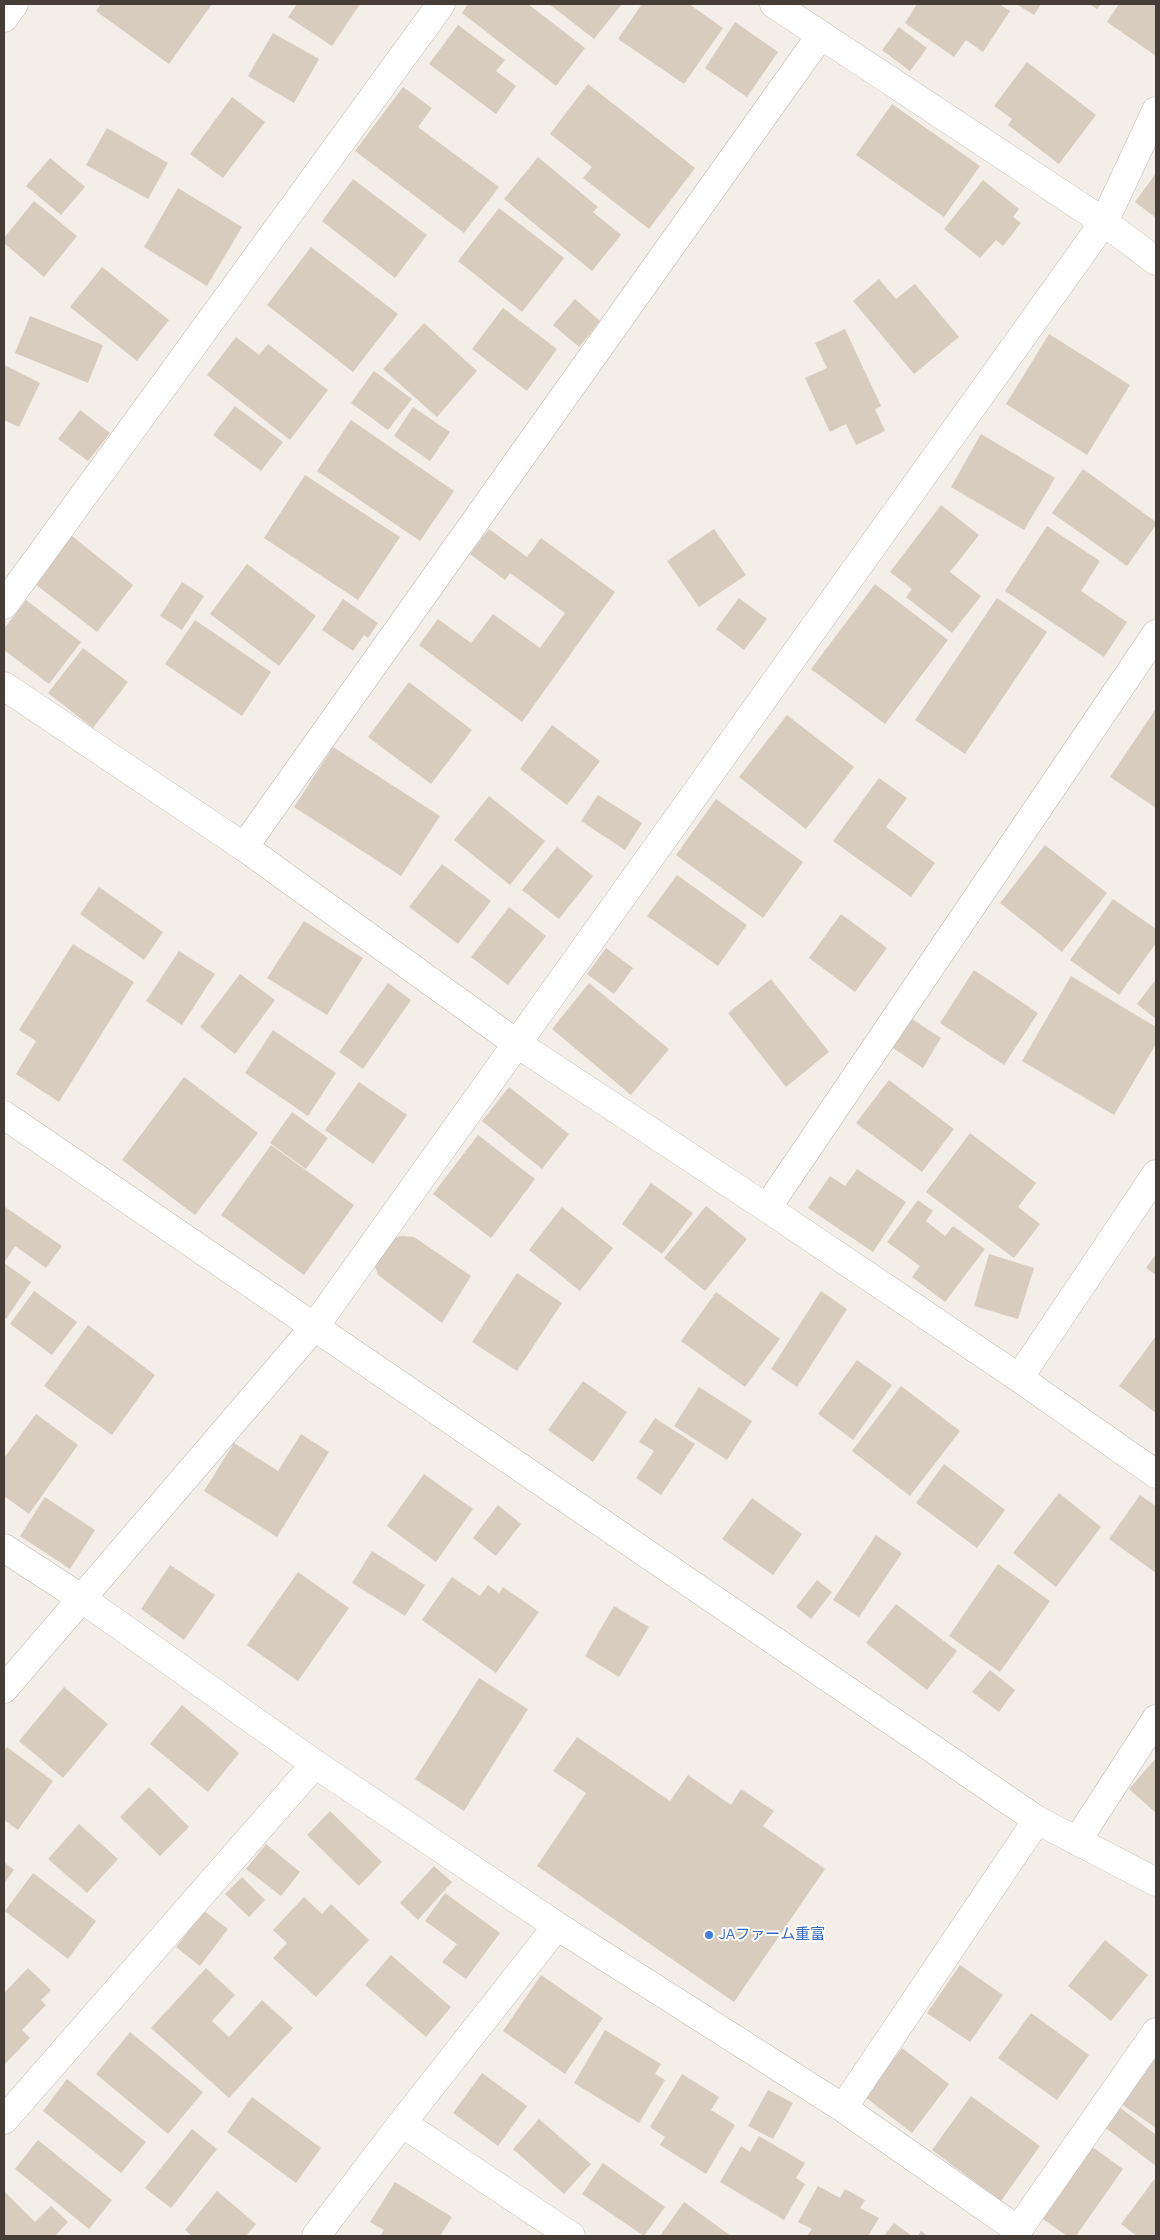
<!DOCTYPE html>
<meta charset="utf-8">
<style>
body{margin:0}
#map{position:relative;width:1160px;height:2240px;overflow:hidden;background:#f3eee7;font-family:Manrope,sans-serif}
canvas{display:block}
.frame{position:absolute;inset:0;border:5px solid #463e36;pointer-events:none}
</style>
<div id="map">
<canvas width="1160" height="2240"></canvas>
<div class="frame"></div>
</div>
<script>
const ctx = document.querySelector('canvas').getContext('2d');
ctx.lineJoin = 'round';
function fillPath(path, color) { ctx.fillStyle = color; ctx.fill(path, 'evenodd'); }
function stroke(path, color, width, dash) { ctx.strokeStyle = color; ctx.lineWidth = width; ctx.lineCap = dash ? 'butt' : 'round'; ctx.setLineDash(dash || []); ctx.stroke(path); }
function drawText(font, color, halo, rows, align = 'center') {
  ctx.font = font + ' Manrope,"Noto Sans JP",sans-serif'; ctx.lineWidth = 4; ctx.setLineDash([]); ctx.textBaseline = 'middle'; ctx.strokeStyle = halo; ctx.fillStyle = color; for (const [text, x, y, turn = 0] of rows) {
    ctx.save(); ctx.translate(x, y); ctx.rotate((+turn || 0) * Math.PI / 180); ctx.textAlign = isNaN(turn) ? turn : align; if (halo) ctx.strokeText(text, 0, 0); ctx.fillText(text, 0, 0); ctx.restore();
  }
}
fillPath(new Path2D(`
 M101 4H212L169 64 96 11Z
 M297 4H360L332 46 288 17Z
 M468 4H528L585 48 556 86 462 13Z
 M549 4H622L594 39Z
 M642 4H689L723 28 684 84 618 39Z
 M917 4H999L1010 11 983 52 966 40 954 57 905 23Z
 M1016 4H1041L1034 15Z
 M1089 4H1101L1097 9Z
 M1119 4H1156V56L1107 22Z
 M735 22 778 52 747 97 705 68Z
 M458 25 505 60 496 71 516 86 496 114 429 64Z
 M899 27 927 48 910 71 882 50Z
 M273 33 319 59 294 103 248 76Z
 M1027 62 1096 115 1059 164 1008 125 1012 119 994 106Z
 M588 84 695 168 649 229 583 178 592 167 550 134Z
 M403 87 432 108 418 127 499 187 464 233 355 151Z
 M232 97 265 122 223 178 190 154Z
 M892 104 980 166 944 217 856 155Z
 M107 128 168 163 148 199 86 165Z
 M538 157 598 207 593 212 621 235 592 271 504 199Z
 M50 158 85 187 61 215 26 186Z
 M1156 173V218L1135 202Z
 M353 179 427 235 395 278 322 221Z
 M983 180 1019 209 1013 217 1021 223 1003 246 996 240 980 258 944 229Z
 M178 188 242 227 207 286 144 247Z
 M34 201 77 236 44 277 4 243V238Z
 M499 208 564 258 522 312 458 261Z
 M311 247 398 314 353 372 267 305Z
 M102 267 169 320 137 361 70 307Z
 M879 279 896 299 915 284 959 337 914 374 853 301Z
 M575 299 600 321 579 347 553 325Z
 M503 308 557 349 527 391 472 349Z
 M30 316 103 345 88 383 15 353Z
 M424 323 477 371 437 417 383 369Z
 M845 329 881 406 875 409 885 431 856 445 846 424 830 432 805 378 827 368 815 343Z
 M1049 334 1130 385 1087 455 1006 404Z
 M236 337 259 355 268 344 328 390 290 440 207 375Z
 M4 365 40 383 19 427 4 420Z
 M374 371 412 399 388 430 351 403Z
 M235 406 283 442 261 471 213 435Z
 M413 407 450 432 430 461 394 436Z
 M80 410 110 433 88 461 58 439Z
 M351 420 454 491 420 541 317 471Z
 M981 434 1055 478 1024 530 951 487Z
 M1083 469 1156 522V525L1127 566 1052 513Z
 M305 475 400 537 358 600 264 538Z
 M941 505 979 535 950 572 981 596 952 633 906 597 912 589 890 572Z
 M1047 526 1100 561 1081 591 1127 622 1104 657 1005 591Z
 M489 529 527 557 541 538 615 592 522 722 419 645 438 619 471 643 493 614 540 648 565 613 510 573 505 580 470 554Z
 M714 529 746 575 699 607 667 561Z
 M72 536 133 585 97 632 35 584Z
 M247 564 316 616 279 666 210 614Z
 M182 582 204 596 182 630 160 616Z
 M875 584 948 640 885 724 811 669Z
 M739 598 767 619 744 650 716 629Z
 M997 598 1047 632 965 754 915 720Z
 M343 599 378 623 368 638 364 635 353 651 322 630Z
 M26 600 81 642 49 684 4 650V629Z
 M195 620 271 672 242 716 165 664Z
 M83 648 128 682 93 728 48 693Z
 M409 682 472 730 431 784 368 737Z
 M1155 710 1156 711V808L1110 777Z
 M787 715 854 767 806 829 739 777Z
 M552 725 600 761 567 805 520 769Z
 M333 747 440 816 401 876 294 807Z
 M879 778 907 798 886 827 935 863 911 897 833 841Z
 M598 795 642 823 625 850 581 821Z
 M489 796 545 841 510 885 454 840Z
 M716 799 803 862 763 918 676 855Z
 M1045 845 1107 893 1062 952 1000 903Z
 M557 847 593 876 559 919 522 890Z
 M442 864 491 901 458 944 409 907Z
 M677 875 747 925 718 966 647 916Z
 M99 887 163 932 144 960 80 914Z
 M1113 899 1156 929V943L1119 995 1070 960Z
 M509 907 546 936 508 985 471 957Z
 M841 914 887 948 855 992 809 958Z
 M304 921 363 958 327 1015 267 978Z
 M73 944 134 982 59 1102 16 1074 36 1041 19 1030Z
 M606 948 633 968 614 994 587 974Z
 M179 951 215 974 182 1025 146 1001Z
 M974 970 1038 1013 1004 1065 940 1023Z
 M240 974 275 1000 235 1054 200 1027Z
 M1071 976 1156 1027V1044L1114 1115 1022 1061Z
 M771 979 829 1052 786 1087 728 1013Z
 M1156 979V1019L1137 1004Z
 M388 983 411 1000 363 1069 339 1052Z
 M589 983 669 1049 631 1095 552 1029Z
 M912 1019 941 1038 923 1068 893 1048Z
 M273 1030 336 1073 308 1116 245 1073Z
 M184 1077 258 1133 195 1215 122 1160Z
 M889 1080 954 1129 922 1172 856 1123Z
 M359 1082 407 1115 373 1164 325 1130Z
 M509 1087 569 1134 542 1169 482 1121Z
 M292 1112 328 1138 306 1169 270 1143Z
 M970 1133 1036 1183 1018 1207 1040 1224 1014 1258 926 1192Z
 M478 1135 535 1179 491 1238 433 1194Z
 M271 1145 354 1205 304 1275 221 1215Z
 M857 1169 906 1202 873 1252 808 1208 830 1176 845 1186Z
 M651 1183 693 1213 662 1254 622 1224Z
 M918 1200 933 1211 926 1221 945 1236 953 1226 985 1249 945 1302 912 1277 920 1266 887 1242Z
 M706 1206 747 1239 705 1291 664 1258Z
 M5 1207 62 1246 46 1268 15 1246 4 1263 31 1282 6 1319 4 1317V1208Z
 M562 1207 613 1248 580 1291 529 1250Z
 M402 1236 414 1237 471 1276 442 1323 378 1275 375 1267 376 1250 393 1238Z
 M989 1254 1034 1268 1018 1319 974 1306Z
 M1156 1254V1275L1146 1268Z
 M517 1273 562 1303 517 1371 472 1342Z
 M34 1291 77 1322 52 1355 10 1324Z
 M821 1291 847 1309 797 1387 771 1369Z
 M716 1292 780 1339 745 1387 681 1341Z
 M88 1325 155 1375 112 1435 44 1386Z
 M1156 1336V1413L1119 1386Z
 M857 1360 892 1385 853 1440 818 1414Z
 M583 1381 627 1412 593 1462 548 1430Z
 M901 1386 960 1431 910 1496 852 1451Z
 M699 1387 752 1421 727 1460 674 1426Z
 M36 1414 78 1445 29 1514 4 1496V1458Z
 M655 1418 695 1444 661 1495 636 1478 654 1451 639 1442Z
 M301 1434 329 1452 277 1537 204 1491 234 1443 278 1471Z
 M944 1464 1005 1510 977 1548 916 1503Z
 M424 1474 473 1509 436 1562 387 1526Z
 M1059 1493 1101 1527 1056 1587 1013 1553Z
 M1140 1495 1156 1506V1573L1109 1539Z
 M45 1497 95 1530 70 1569 20 1536Z
 M752 1498 802 1534 773 1575 722 1539Z
 M498 1505 521 1524 496 1556 473 1538Z
 M876 1535 902 1553 859 1617 833 1600Z
 M372 1551 425 1585 405 1616 352 1583Z
 M998 1564 1050 1601 1000 1672 949 1636Z
 M170 1565 215 1595 184 1640 141 1609Z
 M298 1572 349 1608 298 1681 247 1645Z
 M452 1577 480 1596 488 1585 499 1593 503 1587 539 1612 496 1673 422 1620Z
 M817 1580 832 1592 811 1619 796 1607Z
 M896 1604 957 1651 927 1690 866 1643Z
 M614 1606 649 1627 619 1677 585 1656Z
 M990 1670 1015 1690 999 1712 972 1692Z
 M479 1678 528 1709 464 1811 415 1779Z
 M64 1687 108 1724 63 1778 19 1741Z
 M182 1705 239 1753 208 1792 150 1744Z
 M577 1737 670 1801 688 1775 731 1805 741 1789 774 1811 763 1826 825 1869 734 2002 537 1866 586 1793 553 1771Z
 M7 1747 53 1781 18 1830 4 1820V1752Z
 M1156 1758V1813L1129 1789Z
 M149 1787 189 1827 160 1856 120 1817Z
 M330 1811 382 1862 359 1886 307 1835Z
 M79 1824 118 1859 87 1893 48 1859Z
 M266 1844 300 1872 281 1896 246 1869Z
 M4 1862 14 1870 4 1883Z
 M434 1866 452 1882 418 1920 400 1903Z
 M33 1873 96 1921 68 1959 5 1911Z
 M242 1877 265 1900 249 1917 225 1894Z
 M445 1893 500 1933 466 1979 442 1962 457 1944 425 1921Z
 M304 1897 322 1914 331 1904 369 1940 316 1997 273 1958 287 1943 273 1930Z
 M204 1911 228 1929 200 1966 176 1947Z
 M1105 1940 1148 1975 1111 2021 1068 1986Z
 M391 1955 451 2007 426 2037 365 1985Z
 M960 1965 1003 1995 970 2042 927 2013Z
 M28 1968 51 1990 41 2000 46 2005 22 2030 30 2038 4 2065V1993Z
 M206 1968 235 1995 212 2021 229 2037 262 2000 293 2028 229 2098 151 2028Z
 M541 1975 603 2018 565 2074 503 2031Z
 M1031 2013 1089 2055 1057 2100 998 2058Z
 M605 2030 661 2064 655 2074 665 2080 639 2123 574 2083Z
 M130 2032 203 2092 168 2134 96 2074Z
 M902 2048 949 2084 912 2133 865 2097Z
 M1156 2051V2128L1117 2101Z
 M482 2073 527 2106 498 2146 453 2113Z
 M682 2074 719 2097 711 2110 735 2125 706 2174 660 2145 665 2137 650 2127Z
 M67 2079 146 2142 121 2173 43 2111Z
 M768 2090 793 2103 773 2139 748 2126Z
 M971 2096 1040 2146 1001 2201 932 2150Z
 M252 2097 321 2148 296 2183 227 2132Z
 M1118 2106 1156 2135V2166L1103 2126Z
 M539 2119 591 2164 564 2194 513 2149Z
 M192 2129 217 2149 171 2208 145 2188Z
 M759 2136 805 2163 796 2178 805 2184 784 2220 720 2182 741 2146 750 2152Z
 M38 2140 112 2200 89 2229 15 2169Z
 M1087 2143 1123 2169 1076 2236H1067L1037 2215Z
 M603 2163 665 2207 644 2236 582 2194Z
 M1156 2177V2236H1137L1121 2224Z
 M395 2182 452 2217 440 2236H380L384 2230 370 2222Z
 M818 2186 840 2198 845 2189 865 2200 860 2208 879 2218 868 2236H807L812 2229 798 2222Z
 M4 2191 35 2222 51 2206 68 2222 55 2236H4Z
 M217 2191 256 2224 246 2236H192L185 2230Z
 M684 2202 731 2236H660Z
 M894 2223 912 2236H884Z
 M921 2231 928 2236H918Z`), '#d8ccbf');
const minor = new Path2D(`
 M774 4 1104 222 1156 261
 M4 605 441 4
 M4 686 244 847 516 1043 767 1208 1019 1378 1156 1474
 M244 847 820 36
 M767 1208 1156 634
 M1019 1378 1156 1174
 M4 1548 81 1598 315 1764 557 1926 843 2108 1018 2230 1156 2032
 M4 1689 315 1326 1104 222 1156 111
 M843 2108 1037 1820
 M4 2120 315 1764
 M402 2123 571 2236
 M316 2236 402 2123 557 1926`);
const tertiary = new Path2D(`
 M4 18 14 4
 M4 1115 1037 1820 1156 1882
 M1077 1841 1156 1719`);
stroke(minor, '#c2b8ac', 29);
stroke(tertiary, '#c2b8ac', 29);
stroke(minor, '#fff', 28);
stroke(tertiary, '#fff', 28);
for (const [x, y, r, color] of [
 [709,1935,5,"#3f7fe0"]
]) { const dot = new Path2D(); dot.arc(x, y, r, 0, 2 * Math.PI); ctx.fillStyle = color; ctx.fill(dot); stroke(dot, '#fff', 2); }
drawText('15px', '#366cbe', '#fff', [
 ["JAファーム重富",719,1935]
], 'left');
</script>
